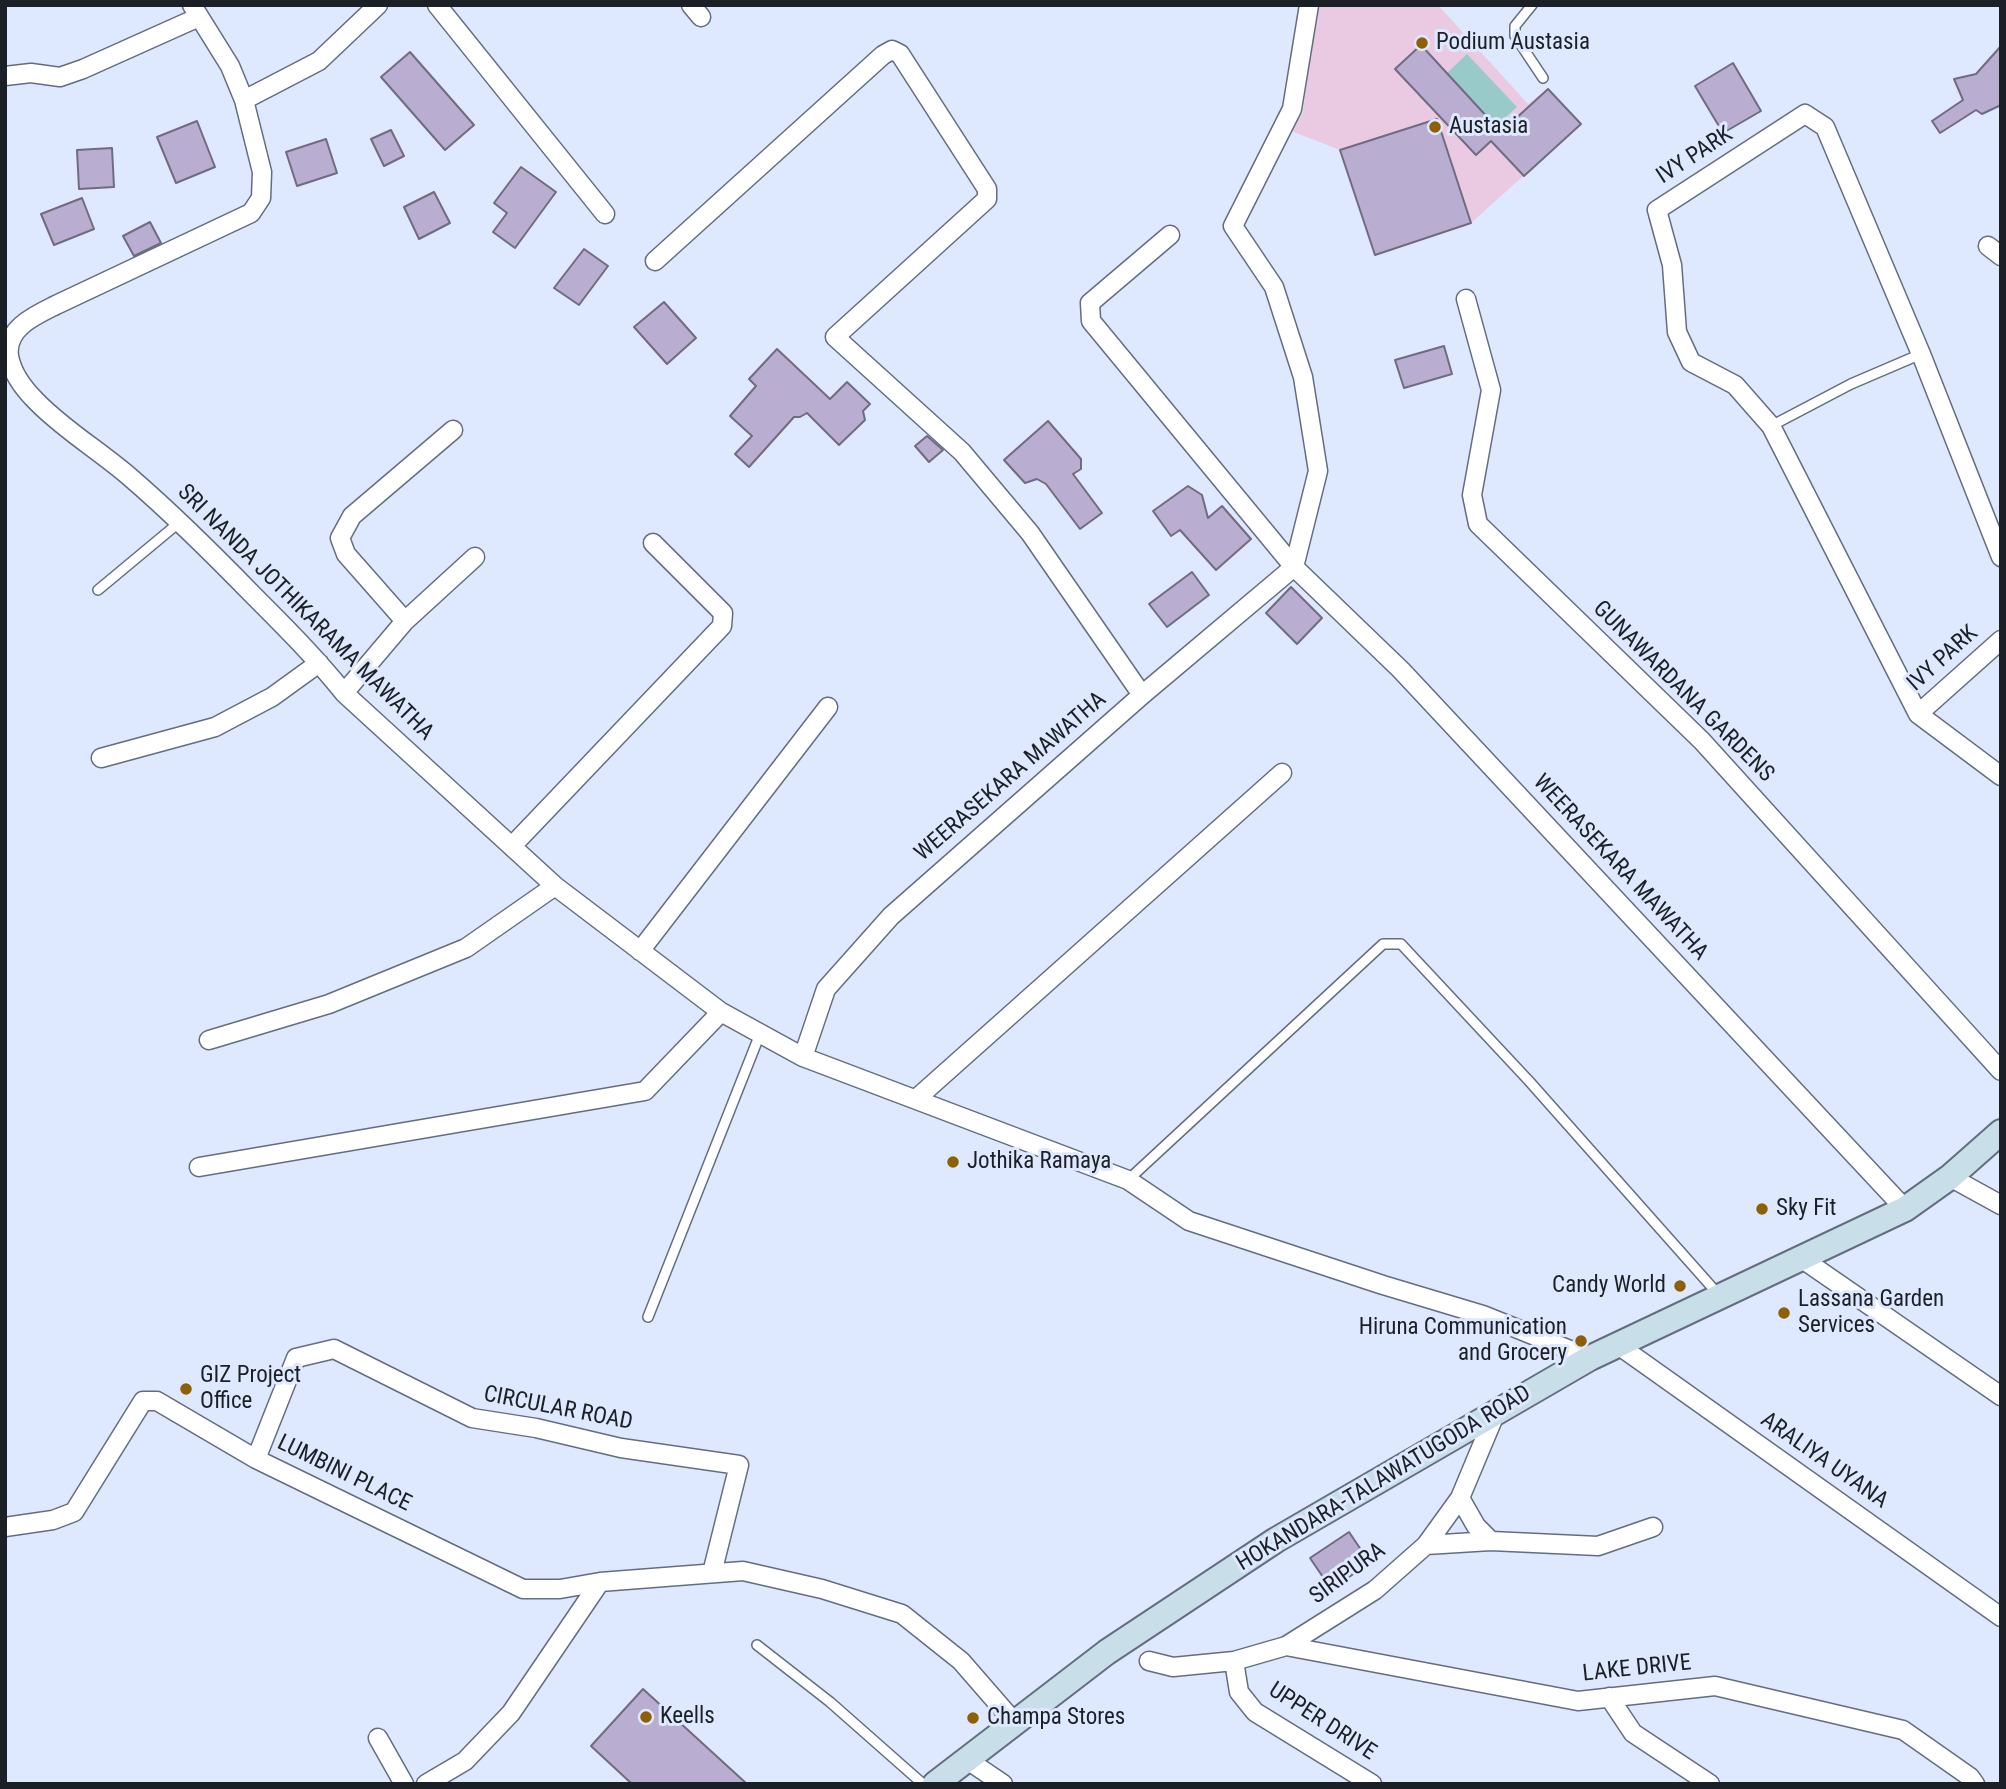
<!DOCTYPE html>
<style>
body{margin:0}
#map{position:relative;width:2006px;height:1789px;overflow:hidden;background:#dee8fe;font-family:"Roboto Condensed",sans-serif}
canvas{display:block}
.frame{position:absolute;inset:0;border:7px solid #1b1f26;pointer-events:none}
</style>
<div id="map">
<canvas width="2006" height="1789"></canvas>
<div class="frame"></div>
</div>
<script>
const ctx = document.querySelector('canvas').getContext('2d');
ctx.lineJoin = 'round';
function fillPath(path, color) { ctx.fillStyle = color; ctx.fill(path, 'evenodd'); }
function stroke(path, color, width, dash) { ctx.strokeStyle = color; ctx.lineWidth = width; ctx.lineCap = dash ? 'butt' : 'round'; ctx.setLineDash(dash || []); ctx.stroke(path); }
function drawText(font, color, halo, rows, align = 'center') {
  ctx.font = font + ' "Roboto Condensed",sans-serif'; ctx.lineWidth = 6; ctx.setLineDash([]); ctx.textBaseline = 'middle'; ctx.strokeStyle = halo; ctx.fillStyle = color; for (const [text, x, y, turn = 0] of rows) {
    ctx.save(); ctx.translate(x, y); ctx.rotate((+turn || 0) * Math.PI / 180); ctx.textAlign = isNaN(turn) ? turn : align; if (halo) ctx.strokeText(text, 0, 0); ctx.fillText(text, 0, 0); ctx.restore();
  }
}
fillPath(new Path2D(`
 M1316 5H1438L1528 104 1548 89 1581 124 1471 223 1375 255 1340 150 1291 131 1303 113Z`), '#eacae3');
fillPath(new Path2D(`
 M1467 54 1517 107 1496 126 1447 73Z`), '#99caca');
const building = new Path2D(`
 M1421 45 1501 132 1548 89 1581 124 1524 176 1491 141 1476 155 1395 69Z
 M2001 46V105L1982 114 1976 110 1940 133 1932 121 1963 100 1954 79 1976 74Z
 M410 52 474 125 445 150 381 77Z
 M1733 63 1761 111 1723 133 1695 86Z
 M1437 119 1471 223 1375 255 1340 150Z
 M197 121 215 167 176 183 157 137Z
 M391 130 404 156 384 166 371 139Z
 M326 139 337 173 297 186 286 152Z
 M112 148 114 187 79 189 77 150Z
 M521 167 556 192 515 248 493 232 507 213 494 203Z
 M434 192 450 223 419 239 404 207Z
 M82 198 94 229 54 245 41 214Z
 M150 222 161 243 134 256 123 236Z
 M584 249 608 266 579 305 554 288Z
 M664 302 696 338 667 364 634 327Z
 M1444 346 1452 374 1404 388 1395 360Z
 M777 349 830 399 847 382 870 404 863 411 865 420 839 445 807 413 800 417H794L749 467 735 454 752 436 730 416 756 386 749 379Z
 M1048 421 1081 459V469L1073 474 1102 513 1080 529 1046 484 1037 479 1025 483 1004 460Z
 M927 436 943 450 929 462 915 446Z
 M1188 486 1202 495 1208 518 1222 506 1251 539 1216 570 1180 530 1171 536 1153 511Z
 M1192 572 1209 595 1167 627 1149 604Z
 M1291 587 1322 618 1297 644 1266 613Z
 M1349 1532 1370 1563 1331 1589 1310 1558Z
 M643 1689 747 1784H632L591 1746Z`);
fillPath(building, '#b9aed1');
stroke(building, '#716b7f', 2);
const lane = new Path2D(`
 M1532 5 1515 26V36L1543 78
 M1771 426 1851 384 1921 354
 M98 590 181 521
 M1128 1180 1383 944H1401L1529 1081 1718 1294
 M648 1317 760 1034
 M757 1645 830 1702 923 1784`);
const street = new Path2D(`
 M192 5 230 66 244 100 262 172 261 198 251 213 56 305C36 315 5 328 9 356 12 373 24 389 36 401 64 430 100 451 131 478 174 515 214 555 253 595 285 627 316 658 344 693L555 886 721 1012 803 1057 1128 1180 1189 1221 1383 1285 1483 1315 1590 1358
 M437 5 605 214
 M691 5 701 17
 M5 76 31 73 60 77 83 69 199 17
 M244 100 319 61 378 5
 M1170 235 1090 303 1091 321 1294 567 1401 670 1905 1209
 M1988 246 2001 256
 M655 261 883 55 892 50 900 54 987 189V199L835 337 962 452 1030 533 1142 695
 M1466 299 1491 390 1472 495 1478 524 1702 741 2001 1071
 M2001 557 1921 354 1825 127 1805 114 1657 210 1672 265 1677 332 1691 362 1735 385 1771 426 1918 714 2001 776
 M405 621 346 554 340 538 352 516 453 430
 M344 693 405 621 475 557
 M1918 714 2001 640
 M101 758 215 727 272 697 319 663
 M512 846 722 626 723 613 653 543
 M640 951 828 707
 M209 1040 329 1004 466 948 555 886
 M803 1057 826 989 891 916 1142 695 1294 567 1318 471 1303 377 1274 287 1233 226 1292 109 1309 5
 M916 1099 1282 773
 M199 1167 645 1091 721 1012
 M1950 1177 2001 1205
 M1801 1258 2001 1396
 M1618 1345 2001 1617
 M256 1459 296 1358 334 1349 472 1418 536 1428 621 1448 739 1465 712 1573
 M1460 1498 1476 1526 1491 1541
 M5 1527 53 1520 74 1512 143 1401H157L256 1459 523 1589H560L600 1582 743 1571 822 1589 902 1614 961 1661 1014 1722
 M1426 1545 1491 1541 1598 1546 1653 1527
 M1286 1646 1578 1701 1715 1686 1903 1730 1970 1777 1975 1784
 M1149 1661 1173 1667 1234 1661 1286 1646 1375 1590 1426 1545 1460 1498 1496 1412
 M1234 1661 1239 1692 1255 1712 1372 1784
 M1609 1697 1633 1733 1710 1784
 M378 1738 404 1784
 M966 1759 1003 1784
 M426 1784 465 1761 511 1713 600 1582`);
const secondary = new Path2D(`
 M935 1784 1107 1652 1276 1540 1590 1358 1905 1209 1950 1177 2001 1132`);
stroke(lane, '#646d80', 12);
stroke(street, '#646d80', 21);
stroke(secondary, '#646d80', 28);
stroke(lane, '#fff', 9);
stroke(street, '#fff', 18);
stroke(secondary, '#c8dfea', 24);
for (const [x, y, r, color] of [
 [1422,43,7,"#8d6006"],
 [1435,127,7,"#8d6006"],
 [953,1162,7,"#8d6006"],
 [1762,1209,7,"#8d6006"],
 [1680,1286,7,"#8d6006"],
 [1784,1313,7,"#8d6006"],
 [1581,1341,7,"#8d6006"],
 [186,1389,7,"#8d6006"],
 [646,1717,7,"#8d6006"],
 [973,1718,7,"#8d6006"]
]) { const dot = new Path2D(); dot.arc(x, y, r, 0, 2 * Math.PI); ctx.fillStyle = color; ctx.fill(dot); stroke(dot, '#dee8fe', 2.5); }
drawText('23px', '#1b1f26', '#dee8fe', [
 ["Podium Austasia",1436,43],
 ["Austasia",1449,127],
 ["Jothika Ramaya",967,1162],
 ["Sky Fit",1776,1209],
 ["Candy World",1666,1286,"right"],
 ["Lassana Garden",1798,1300],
 ["Services",1798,1326],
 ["Hiruna Communication",1567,1328,"right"],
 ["and Grocery",1567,1354,"right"],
 ["GIZ Project",200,1376],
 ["Office",200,1402],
 ["Keells",660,1717],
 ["Champa Stores",987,1718]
], 'left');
drawText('23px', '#1b1f26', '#dee8fe', [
 ["IVY PARK",1695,156,-33],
 ["SRI NANDA JOTHIKARAMA MAWATHA",305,613,45],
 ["IVY PARK",1943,659,-42],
 ["GUNAWARDANA GARDENS",1683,692,45],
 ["WEERASEKARA MAWATHA",1011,777,-41],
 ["WEERASEKARA MAWATHA",1620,868,47],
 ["CIRCULAR ROAD",558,1409,11],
 ["ARALIYA UYANA",1824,1461,35],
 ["LUMBINI PLACE",344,1474,26],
 ["HOKANDARA-TALAWATUGODA ROAD",1384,1479,-31],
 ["SIRIPURA",1348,1574,-36],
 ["LAKE DRIVE",1637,1669,-6],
 ["UPPER DRIVE",1322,1722,33]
]);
</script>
